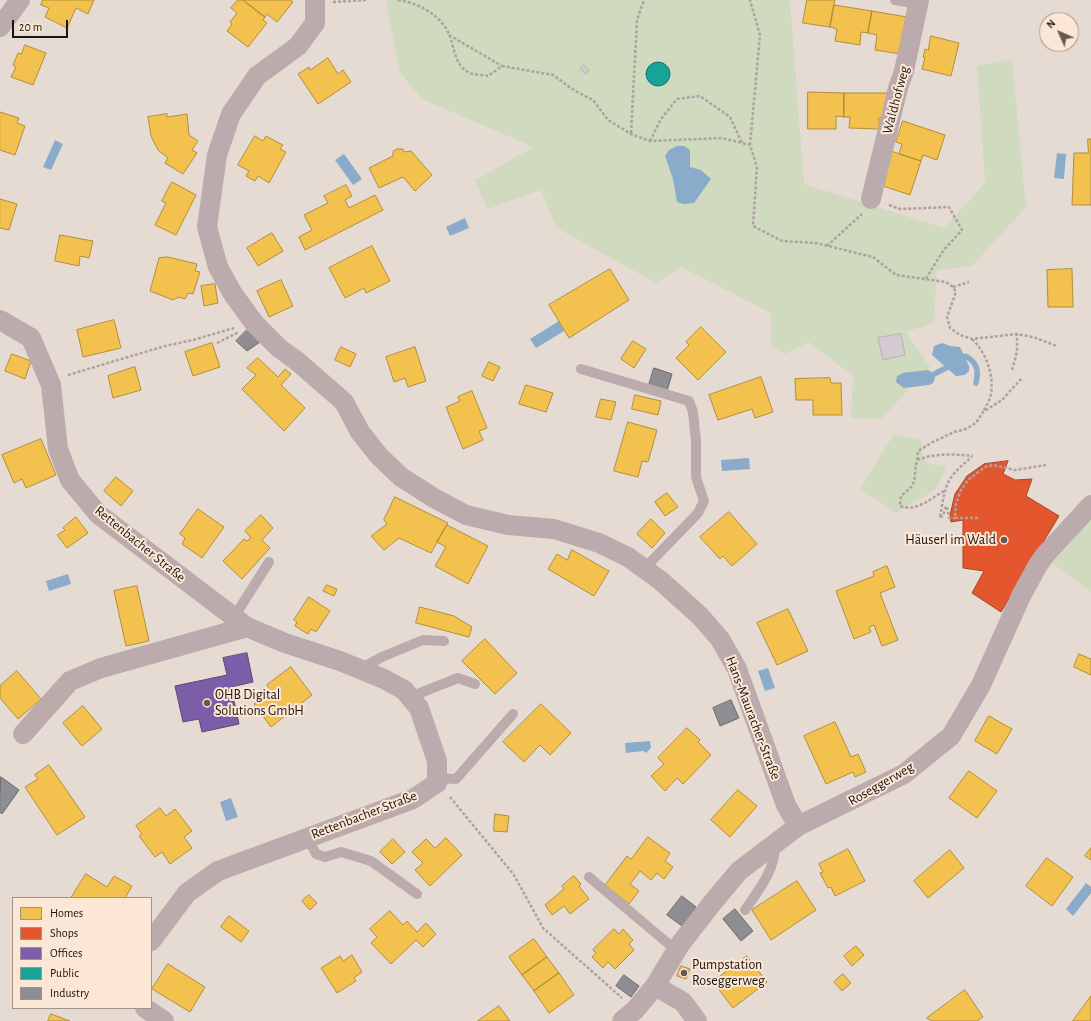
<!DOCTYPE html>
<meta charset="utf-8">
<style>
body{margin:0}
#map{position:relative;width:1091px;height:1021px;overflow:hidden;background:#e6dbd2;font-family:"Alegreya Sans",sans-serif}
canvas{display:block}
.legend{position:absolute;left:12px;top:897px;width:140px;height:112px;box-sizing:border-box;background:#fce7d7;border:1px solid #a29387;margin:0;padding:5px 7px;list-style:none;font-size:12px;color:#1c150f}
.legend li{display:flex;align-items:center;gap:8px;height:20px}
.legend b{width:20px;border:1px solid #a29387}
.north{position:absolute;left:1039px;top:12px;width:40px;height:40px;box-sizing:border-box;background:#fce7d7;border:1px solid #a29387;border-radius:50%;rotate:315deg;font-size:11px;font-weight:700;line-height:16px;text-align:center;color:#1c150f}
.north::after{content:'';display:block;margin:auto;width:14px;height:18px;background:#635a53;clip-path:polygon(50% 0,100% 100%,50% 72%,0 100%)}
.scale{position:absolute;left:12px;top:20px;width:56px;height:18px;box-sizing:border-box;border:2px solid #1c150f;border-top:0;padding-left:5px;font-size:12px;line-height:14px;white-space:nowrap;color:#1c150f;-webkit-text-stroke:3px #fce7d7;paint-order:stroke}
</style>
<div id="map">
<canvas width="1091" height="1021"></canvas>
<ul class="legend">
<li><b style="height:11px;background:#f2c14e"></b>Homes</li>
<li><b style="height:11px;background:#e4572e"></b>Shops</li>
<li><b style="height:11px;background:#7b5ea7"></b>Offices</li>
<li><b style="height:11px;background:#17a398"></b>Public</li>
<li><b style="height:11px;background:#8d8d92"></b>Industry</li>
</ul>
<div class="north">N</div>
<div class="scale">20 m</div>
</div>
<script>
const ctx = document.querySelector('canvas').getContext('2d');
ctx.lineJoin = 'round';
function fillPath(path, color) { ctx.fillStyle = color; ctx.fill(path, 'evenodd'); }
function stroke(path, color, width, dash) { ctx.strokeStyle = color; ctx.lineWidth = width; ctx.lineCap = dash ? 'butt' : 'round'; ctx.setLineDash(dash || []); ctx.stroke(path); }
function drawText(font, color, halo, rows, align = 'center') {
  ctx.font = font + ' "Alegreya Sans",sans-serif'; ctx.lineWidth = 4; ctx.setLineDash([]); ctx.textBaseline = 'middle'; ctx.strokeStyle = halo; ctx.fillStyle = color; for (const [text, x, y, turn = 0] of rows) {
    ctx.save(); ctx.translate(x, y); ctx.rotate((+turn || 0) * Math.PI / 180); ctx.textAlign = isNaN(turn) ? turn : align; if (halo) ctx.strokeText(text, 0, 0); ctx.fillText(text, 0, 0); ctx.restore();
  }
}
fillPath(new Path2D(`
 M386 0H790L804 184 944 228 985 183 977 66 1012 59 1026 207 972 266 937 270 934 323 906 332 930 367 881 419 851 418 853 376 809 342 786 354 771 345V313L681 267 656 283 557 228 541 190 487 209 475 180 534 147 422 99 399 71ZM690 150 689 167 701 170 711 179 699 196 674 191 673 179Z
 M894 434 921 440 924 462 946 467 936 489 897 513 860 489Z
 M1091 519V592L1052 563Z`), '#cfdabf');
fillPath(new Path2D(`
 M55 140 63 144 51 170 43 167Z
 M677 146H684L690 150V167L701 170 711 179 694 203 684 204 677 202 673 179 665 156 669 150Z
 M1057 153 1066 154 1064 179 1054 178Z
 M344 154 362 179 353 185 335 160Z
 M465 218 469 228 450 236 446 227Z
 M559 321 564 331 536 348 530 339Z
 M942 343 950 346 960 347 969 366V371L965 375 956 376 932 355 934 346Z
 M928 370 933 373 935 378 933 383 929 385 904 388 896 382 897 376 903 373Z
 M749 458 750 469 722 471 721 460Z
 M68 574 71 584 49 591 46 581Z
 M768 668 775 688 765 691 758 671Z
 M650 741 651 748 646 753 643 751 626 753 625 743Z
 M231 798 238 817 226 821 220 802Z
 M1086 883 1091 887V893L1073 916 1066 909Z`), '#8aabca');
const homes = new Path2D(`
 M43 0H94L88 14 76 8 67 28 45 17 49 8 41 5Z
 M238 0H243L265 17 263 20 267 23 248 47 227 31 232 24 230 22 237 13 231 8Z
 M243 0H291L293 2 277 22 267 14 265 17Z
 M807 0H835L830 27 803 23Z
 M834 5 872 11 868 33 861 32 860 45 835 41 837 29 830 27Z
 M872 11 907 17 901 54 875 50 877 35 868 33Z
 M931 36 959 43 951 76 922 69 925 57H923L925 49 928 50Z
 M25 45 46 53 33 85 11 77 16 67 13 65 18 53 21 54Z
 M328 58 338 74 343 70 351 82 318 104 298 74 309 67 310 70Z
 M808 92 844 93V117L836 116V129H808Z
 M844 93H887V118H879V129L849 128 850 117H844Z
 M0 112 19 118 17 123 25 126 15 155 0 150Z
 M167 114V117L187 114 189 135 198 141 192 150 197 153 183 174 165 163 168 158 158 150 151 136 148 117Z
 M903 121 945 135 937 160 923 155 921 161 899 154 902 144 896 142Z
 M255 136 263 141 266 136 283 145 280 149 286 152 269 183 258 176 255 181 246 176 249 171 238 165Z
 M1088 139H1091V205H1072L1074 153H1088Z
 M397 149H403L404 152 411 151 432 175 415 191 403 177 379 188 369 168 393 156V152Z
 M888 150 921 161 910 195 877 184Z
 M172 182 196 195 176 235 155 225 166 203 162 201Z
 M346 185 352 196 345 200 349 208 375 195 383 210 305 250 299 237 312 230 304 215 328 203 324 196Z
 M0 199 17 204 9 230 0 228Z
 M272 233 283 251 258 266 247 248Z
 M60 235 93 241 89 258 80 256 79 266 55 261Z
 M372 246 390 281 366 293 364 288 345 298 329 268Z
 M168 257 197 264 195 271 200 272 193 294 188 293 185 299 179 297 173 300 150 291 159 258Z
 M610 269 629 300 569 338 549 305Z
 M1072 269 1073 307H1048L1047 270Z
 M281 280 293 306 269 317 257 291Z
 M215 284 218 303 204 306 201 286Z
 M114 320 121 348 83 357 77 330Z
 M701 327 726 352 698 380 676 358 689 345 686 342Z
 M633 341 646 349 634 368 621 359Z
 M212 343 220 367 193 376 185 352Z
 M341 347 356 354 350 367 335 360Z
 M415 347 426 381 408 387 405 378 394 382 386 357Z
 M12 354 31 361 25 379 5 371Z
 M258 358 278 377 285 369 291 374 281 385 305 408 284 431 242 389 256 375 247 368Z
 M489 362 500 367 493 381 482 376Z
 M135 367 141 390 113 398 108 376Z
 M761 377 773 412 755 418 752 409 718 420 709 395Z
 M830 378 831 383H841L842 415H813V400H796L795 379Z
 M526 385 553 393 546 412 519 404Z
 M472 391 487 428 479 431 483 440 463 449 446 407 460 401 458 397Z
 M635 395 661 401 658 415 632 409Z
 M601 399 616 402 611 420 596 417Z
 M628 422 657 430 648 462 642 461 638 477 614 471Z
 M41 439 56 475 26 488 22 479 14 483 2 455Z
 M116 477 133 491 121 506 104 491Z
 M667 493 678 507 665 516 655 502Z
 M395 497 448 523 431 553 399 538 384 550 371 536 387 524 384 520Z
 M198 509 224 527 202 558 182 544 185 538 180 534Z
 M729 512 757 544 732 566 723 556 720 559 700 537Z
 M261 515 273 528 262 540 270 548 242 579 223 561 244 539 247 541 251 538 245 531Z
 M76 517 88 533 67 548 57 535 65 530 63 528Z
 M651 519 665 533 652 548 637 534Z
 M447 525 488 546 468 584 435 566 446 547 437 542Z
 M572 550 609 571 594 596 548 569 557 554 567 560Z
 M887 566 895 587 880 593 898 640 882 646 874 625 869 627 871 632 854 639 836 591 874 576 873 572Z
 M327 585 337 589 334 596 323 591Z
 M137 586 149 641 126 646 114 591Z
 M309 597 330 611 316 632 311 629 308 634 295 626 297 622 294 620Z
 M420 607 454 616 472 627 469 637 416 623Z
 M788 609 808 651 777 665 757 623Z
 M485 639 517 673 495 694 462 661Z
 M1079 654 1091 659V675L1074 667Z
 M291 667 312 695 271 727 254 704 271 691 267 685Z
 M17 671 41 699 18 719 0 698V686Z
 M541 704 571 733 550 755 540 745 524 762 503 742Z
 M83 706 102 729 82 746 63 723Z
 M989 716 1012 729 997 754 975 741Z
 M835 722 851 757 858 754 866 772 855 777 853 772 826 784 804 736Z
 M687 728 700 740 698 742 711 755 683 784 677 778 665 791 651 776 664 764 658 758Z
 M49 765 85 817 57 835 25 787 38 779 35 775Z
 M969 771 997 791 977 818 949 798Z
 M738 790 757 806 730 837 711 820Z
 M160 808 166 816 175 809 192 831 184 837 192 848 170 864 162 852 155 857 139 836 142 834 136 826Z
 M495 814 509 816 507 832 494 831Z
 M648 837 670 853 665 861 673 867 664 879 657 873 651 880 640 871 630 884 639 891 629 904 605 885 627 856 631 859Z
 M446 838 462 855 430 886 415 870 423 863 412 852 426 839 435 848Z
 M393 839 405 852 392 864 380 852Z
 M1091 848V860L1085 856Z
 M848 849 865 881 835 896 831 887 828 888 820 873 823 872 819 864Z
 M950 850 964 868 928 898 914 881Z
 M1047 858 1073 877 1052 906 1026 886Z
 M86 874 107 887 114 876 132 886 125 898H71Z
 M574 876 581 884 579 886 589 899 570 914 564 906 552 915 545 905 564 889 562 886Z
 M797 881 816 910 771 940 752 910Z
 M309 895 317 903 310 910 302 901Z
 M390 911 403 925 407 921 417 932 426 923 436 934 423 947 416 940 391 964 371 943 377 937 370 929Z
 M229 916 249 931 241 942 221 927Z
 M614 929 619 934 623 929 633 940 629 944 634 950 615 969 608 962 603 968 592 957 596 953 593 950Z
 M534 939 547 957 522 975 509 957Z
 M856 946 864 955 852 966 844 956Z
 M352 955 362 972 354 978 356 981 337 993 321 968 340 956 343 961Z
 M747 956 767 982 733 1008 713 982Z
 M547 957 559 973 534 991 522 975Z
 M168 964 205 987 190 1012 152 989Z
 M681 966 690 969 686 979 677 976Z
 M559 973 574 995 549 1013 534 991Z
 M843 974 851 983 842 991 834 982Z
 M965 990 983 1017 977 1021H932L927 1018Z
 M1091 996V1021H1073Z
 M499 1006 510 1021H478Z
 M51 1014 70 1021H48Z`);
fillPath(homes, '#f2c14e');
stroke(homes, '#b28d3b', 1);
const shops = new Path2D(`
 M1008 461 1003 474 1015 480 1032 479 1026 496 1059 516 1001 612 972 593 984 571 963 568V520L951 522 950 515 955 494 967 476 984 464Z`);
fillPath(shops, '#e4572e');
stroke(shops, '#a84325', 1);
const offices = new Path2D(`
 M247 653 253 682 231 687 239 724 202 732 199 719 183 722 175 686 227 675 223 658Z`);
fillPath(offices, '#7b5ea7');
stroke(offices, '#5e4879', 1);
const public = new Path2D(`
 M646 74a12 12 0 1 1 24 0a12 12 0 1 1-24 0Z`);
fillPath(public, '#17a398');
stroke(public, '#18786f', 1);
const industry = new Path2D(`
 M249 328 260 342 247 351 236 341Z
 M654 368 672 374 667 391 649 385Z
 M731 700 739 718 720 726 713 708Z
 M1 777 19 790 2 814 0 812Z
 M682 896 696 907 682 926 667 915Z
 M735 909 753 931 741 941 723 919Z
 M624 975 639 986 631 997 616 986Z`);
fillPath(industry, '#8d8d92');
stroke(industry, '#6b696b', 1);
stroke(new Path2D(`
 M965 356C977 362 979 370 976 383
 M934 374 946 368`), '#8aabca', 5.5);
const building = new Path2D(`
 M584 65 589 70 586 74 580 69Z
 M901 334 905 355 883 360 878 338Z`);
fillPath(building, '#d6cad2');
stroke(building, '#b9b2b2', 1);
stroke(new Path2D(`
 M398 0C418 3 440 14 449 34 455 48 454 66 470 73 475 75 483 75 488 76L502 66 553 75 575 91 593 100 608 120 631 134 650 141 722 138 750 145 757 167 753 226 782 241 816 243 873 257 896 275 946 282 953 287 956 292 947 317 950 328 960 335 972 339 1017 334 1033 337 1057 346
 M333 2 368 0
 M449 35 502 66
 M631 133 637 20 644 0
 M650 141 661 119 677 99 700 96 730 117 742 143
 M750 145 760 35 750 0
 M889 205 900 209 949 207 962 230 943 251 925 280
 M827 246 862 214
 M953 287 969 282
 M972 339C986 352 994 375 991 394 990 400 986 406 983 412
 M217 343 239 332
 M1012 370 1017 352V334
 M68 375 165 346 193 340 234 328
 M917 460 918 451 931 443 954 432 966 429 976 423 983 412 1002 400 1022 378
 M944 491C930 499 917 512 900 506L901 496C920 481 912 481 917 460 935 453 954 454 973 456
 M940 517C946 483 945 479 972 457
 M940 517 943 516 946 506 948 510 949 518H955
 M978 518H955L956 503 961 490 968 480 985 467 993 465 1015 470 1046 465
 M450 797 514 875 543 928 622 998`), '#afa1a1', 2.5, [3, 2]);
stroke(new Path2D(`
 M895 0 918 4
 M581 369 689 401 693 412 696 441V477L704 501 698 513 644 569
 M234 617 269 562
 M360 669 382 657 423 640 444 641
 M410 697 458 678 475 684
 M437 778 456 779 513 714
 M307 837 316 854 325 857 341 852 371 861 417 894
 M589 877 677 951
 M745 910C757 892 778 867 774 844`), '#bcabad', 10);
stroke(new Path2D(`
 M315 0V23L298 46 257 76 231 114 217 155 207 227 218 267 233 294 255 324 279 348 297 361 344 402 360 432 379 456 401 477 434 498 466 515 508 525 554 529 599 543 628 557 661 581 700 616 720 639 737 669 786 805 798 826
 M0 27 20 0
 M871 199 898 88 904 71 919 0
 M0 320 31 338 51 385 58 449 70 480 98 514 247 627 285 643 340 661 384 679 404 690 419 708 437 761V783L413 799 218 871 187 893 151 941
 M23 734 70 681 101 668 247 627
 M655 986 683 1002 697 1021
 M145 1008 164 1021
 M622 1021 635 1010 655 986 681 943 713 902 739 871 798 826 904 774 951 736 981 685 1021 596 1038 565 1045 555 1091 505`), '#bcabad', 20);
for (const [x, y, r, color] of [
 [1004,540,4,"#635a53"],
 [207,703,4,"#635a53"],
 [684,973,4,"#635a53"]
]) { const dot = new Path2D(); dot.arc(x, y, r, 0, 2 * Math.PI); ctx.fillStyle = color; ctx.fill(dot); stroke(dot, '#fce7d7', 1.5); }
drawText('14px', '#1c150f', '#fce7d7', [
 ["Waldhofweg",896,100,-75],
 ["Rettenbacher Straße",140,544,39],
 ["Hans-Mauracher-Straße",753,718,69],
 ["Roseggerweg",881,784,-30],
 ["Rettenbacher Straße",364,815,-21]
]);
drawText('14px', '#1c150f', '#fce7d7', [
 ["Häuserl im Wald",996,540,"right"],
 ["OHB Digital",215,695],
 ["Solutions GmbH",215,711],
 ["Pumpstation",692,965],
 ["Roseggerweg",692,981]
], 'left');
</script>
